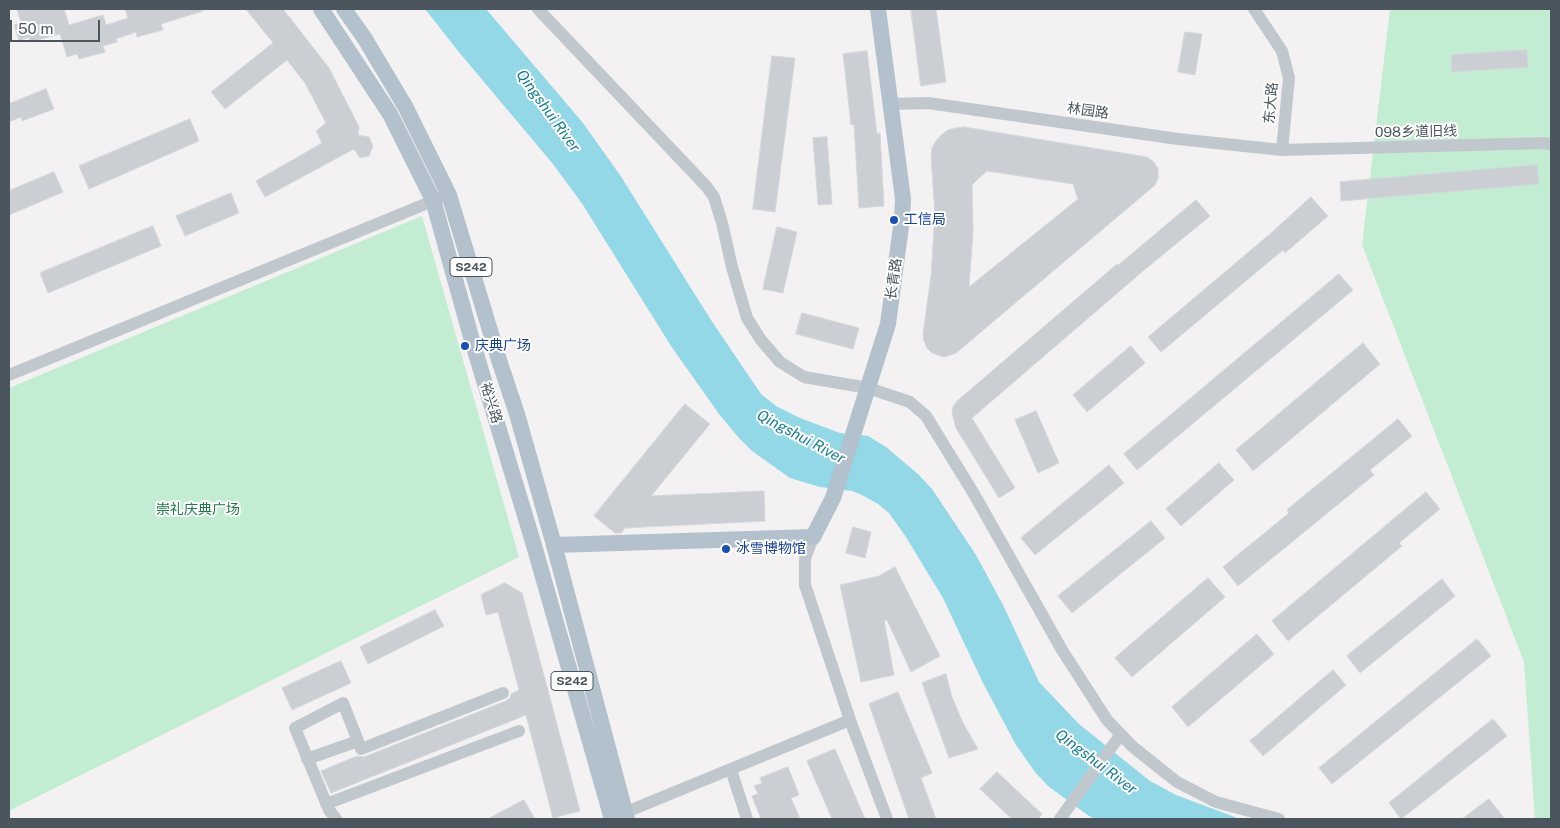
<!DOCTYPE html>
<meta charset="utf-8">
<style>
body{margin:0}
#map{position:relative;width:1560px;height:828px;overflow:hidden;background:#f3f1f1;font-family:"Public Sans",sans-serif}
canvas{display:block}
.frame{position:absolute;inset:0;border:10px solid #4a555d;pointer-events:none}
.scale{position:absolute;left:10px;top:20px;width:90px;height:22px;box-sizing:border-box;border:2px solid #4a555d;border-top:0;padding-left:6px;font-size:15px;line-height:18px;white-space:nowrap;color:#4a555d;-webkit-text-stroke:4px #fff;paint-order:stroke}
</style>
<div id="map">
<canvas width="1560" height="828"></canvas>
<div class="frame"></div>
<div class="scale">50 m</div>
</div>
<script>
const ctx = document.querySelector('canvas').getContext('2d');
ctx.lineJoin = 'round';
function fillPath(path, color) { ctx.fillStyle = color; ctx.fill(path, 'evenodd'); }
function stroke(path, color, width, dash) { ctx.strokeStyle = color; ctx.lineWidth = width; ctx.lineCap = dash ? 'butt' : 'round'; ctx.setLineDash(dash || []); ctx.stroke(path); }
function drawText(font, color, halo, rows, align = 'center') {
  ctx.font = font + ' "Public Sans","Noto Sans SC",sans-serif'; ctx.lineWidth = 4; ctx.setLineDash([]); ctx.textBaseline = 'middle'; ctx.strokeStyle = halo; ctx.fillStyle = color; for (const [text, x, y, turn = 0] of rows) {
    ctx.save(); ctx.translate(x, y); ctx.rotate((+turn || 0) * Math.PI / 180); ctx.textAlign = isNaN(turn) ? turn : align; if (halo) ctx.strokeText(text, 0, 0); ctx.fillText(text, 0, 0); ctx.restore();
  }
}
fillPath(new Path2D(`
 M1390 9H1551V819H1535L1524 662 1362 245Z
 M422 216 519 557 9 811V388Z`), '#c3edd2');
fillPath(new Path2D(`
 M425 9H486L583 123 620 175 711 320 761 394 776 406 800 418 840 433 868 436 886 447 918 474 932 489 976 555 1003 605 1039 682 1079 724 1150 781 1176 795 1240 819H1096L1089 816 1048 786 1035 772 1016 745 983 683 943 598 906 537 889 513 878 504 862 495 852 491 820 487 790 478 752 451 739 438 719 414 671 346 583 205 553 164 458 51Z`), '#93d8e7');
const building = new Path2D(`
 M17 9H64L69 25 103 15 106 25 128 18 125 9H202L203 11 161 24 163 30 137 37 136 32 116 39 117 42 103 46 105 52 79 59 77 54 67 57 60 34 30 42 29 37 19 41 14 25 21 23Z
 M246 9H283L329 68 359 127 358 135 369 137 373 146 369 156 360 158 354 149 265 197 256 181 322 143 316 131 326 123 305 83 287 60 225 109 211 92 273 43Z
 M911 9H936L946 82 921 86Z
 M1185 32 1202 34 1195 75 1178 72Z
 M1527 50 1528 67 1452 72 1451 55Z
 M867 51 877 134 880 133 884 206 859 208 854 124 851 125 843 54Z
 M772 56 795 58 775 212 753 209Z
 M46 89 54 109 22 121 21 117 9 122V104Z
 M190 119 199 141 89 189 79 166Z
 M964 127 1147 157 1154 162 1158 169V178L1155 185 1148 191 956 353 944 357 932 353 927 348 924 341 923 334 931 276 935 213 931 157 932 148 936 141 941 135 948 130 956 128ZM987 171 1073 184 1078 199 969 287 973 231 972 185Z
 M827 137 832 204 818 205 813 138Z
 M1537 165 1539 184 1341 201 1340 182Z
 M54 172 63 192 9 215V191Z
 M231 193 239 213 185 236 176 216Z
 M1311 197 1328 216 1285 253 1283 250 1161 352 1148 337 1270 234Z
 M1196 200 1210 216 1143 271 972 418 1015 488 999 498 956 428 952 413 953 407 957 401 1117 264 1118 265Z
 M153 226 161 246 48 293 40 273Z
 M777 227 797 232 783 293 763 289Z
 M1339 274 1353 290 1137 470 1124 454Z
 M802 313 859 328 853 349 796 334Z
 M1363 343 1380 364 1253 471 1236 450Z
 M1131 346 1145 363 1087 412 1073 395Z
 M685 404 710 424 651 496 764 491 765 521 625 528 621 533H615L594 516Z
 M1036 411 1059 463 1038 473 1015 420Z
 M1398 419 1412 436 1370 470 1374 475 1238 586 1223 567 1289 513 1287 510Z
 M1219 463 1234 480 1181 526 1166 509Z
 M1109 465 1124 483 1035 555 1021 538Z
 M1426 492 1440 509 1399 543 1402 546 1288 641 1272 621Z
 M1151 521 1165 538 1072 613 1058 596Z
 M853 527 871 532 865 558 846 553Z
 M895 567 940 656 911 672 887 620H884L894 675 861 682 840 585 879 576Z
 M1208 578 1225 597 1132 677 1115 658Z
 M1442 579 1455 596 1360 673 1347 656Z
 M505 583 522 593 580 811 553 818 526 715 331 793 321 771 357 756 364 757 506 701 510 698 511 694 519 690 498 612 486 615 481 595Z
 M435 610 444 626 368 664 360 647Z
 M1257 634 1274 654 1188 727 1172 707Z
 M1477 639 1491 656 1332 784 1319 768Z
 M341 661 351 683 292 710 282 688Z
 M1333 670 1346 685 1263 756 1250 741Z
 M946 674 952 697 963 723 978 749 949 758 922 683Z
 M898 692 932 773 921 778 936 819H909L869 704Z
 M1493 719 1507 736 1401 819 1389 803Z
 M835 749 865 819H832L807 761Z
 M788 767 799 795 791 798 800 819H761L752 796 758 794 754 786 762 783 760 778Z
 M997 772 1042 814 1038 819H1012L980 789Z
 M1489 799 1505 819H1462Z
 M524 800 535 819H488Z`);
fillPath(building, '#cbced3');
stroke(building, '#d5d7dc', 1);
stroke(new Path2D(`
 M538 9 706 186 714 197 722 223 732 267 747 318 761 340 780 362 804 377 868 388 910 402 926 416 974 494 1062 650 1107 720 1133 747 1177 782 1216 802 1279 819
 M1254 9 1282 51 1289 78 1282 150
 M890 104 928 103 1178 139 1282 150 1546 143 1551 145
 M9 375 440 198
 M813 537 805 559V585L850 720 887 819
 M358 741 361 749 503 693
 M307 759 358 741 343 703 295 728 329 810 336 819
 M731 770 747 819
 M326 804 519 731
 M619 815 850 720
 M1060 819 1121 734`), '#c0c8ce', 12);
stroke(new Path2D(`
 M321 9 390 114 433 200 473 344 533 542 612 819
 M344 9 365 39 405 106 449 195 499 360 517 414 554 545 627 819
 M554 545 813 537 833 498 888 324 902 219 903 199 878 9`), '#b3c1cd', 16);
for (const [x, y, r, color] of [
 [894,220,5,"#1a4fb4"],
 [465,346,5,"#1a4fb4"],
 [726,549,5,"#1a4fb4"]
]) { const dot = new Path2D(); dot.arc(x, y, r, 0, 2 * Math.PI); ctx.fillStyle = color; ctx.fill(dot); stroke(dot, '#fff', 2); }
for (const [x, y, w] of [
 [471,267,42],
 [572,681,42]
]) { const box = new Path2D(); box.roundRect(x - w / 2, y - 9.5, w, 19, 4); ctx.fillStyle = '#fff'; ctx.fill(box); stroke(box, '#4a555d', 1); }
drawText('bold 12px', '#4a555d', null, [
 ["S242",471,267],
 ["S242",572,681]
]);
drawText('14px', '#4a555d', '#fff', [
 ["东大路",1271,103,-85],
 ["林园路",1088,111,8],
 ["098乡道旧线",1416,132,-1],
 ["长青路",894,279,-82],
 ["裕兴路",491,403,73]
]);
drawText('14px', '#164399', '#fff', [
 ["工信局",904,220],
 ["庆典广场",475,346],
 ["冰雪博物馆",736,549]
], 'left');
drawText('14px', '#1e7b4a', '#fff', [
 ["崇礼庆典广场",198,510]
]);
drawText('italic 15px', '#167e95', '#fff', [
 ["Qingshui River",548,111,54],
 ["Qingshui River",801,437,28],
 ["Qingshui River",1096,762,37]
]);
</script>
